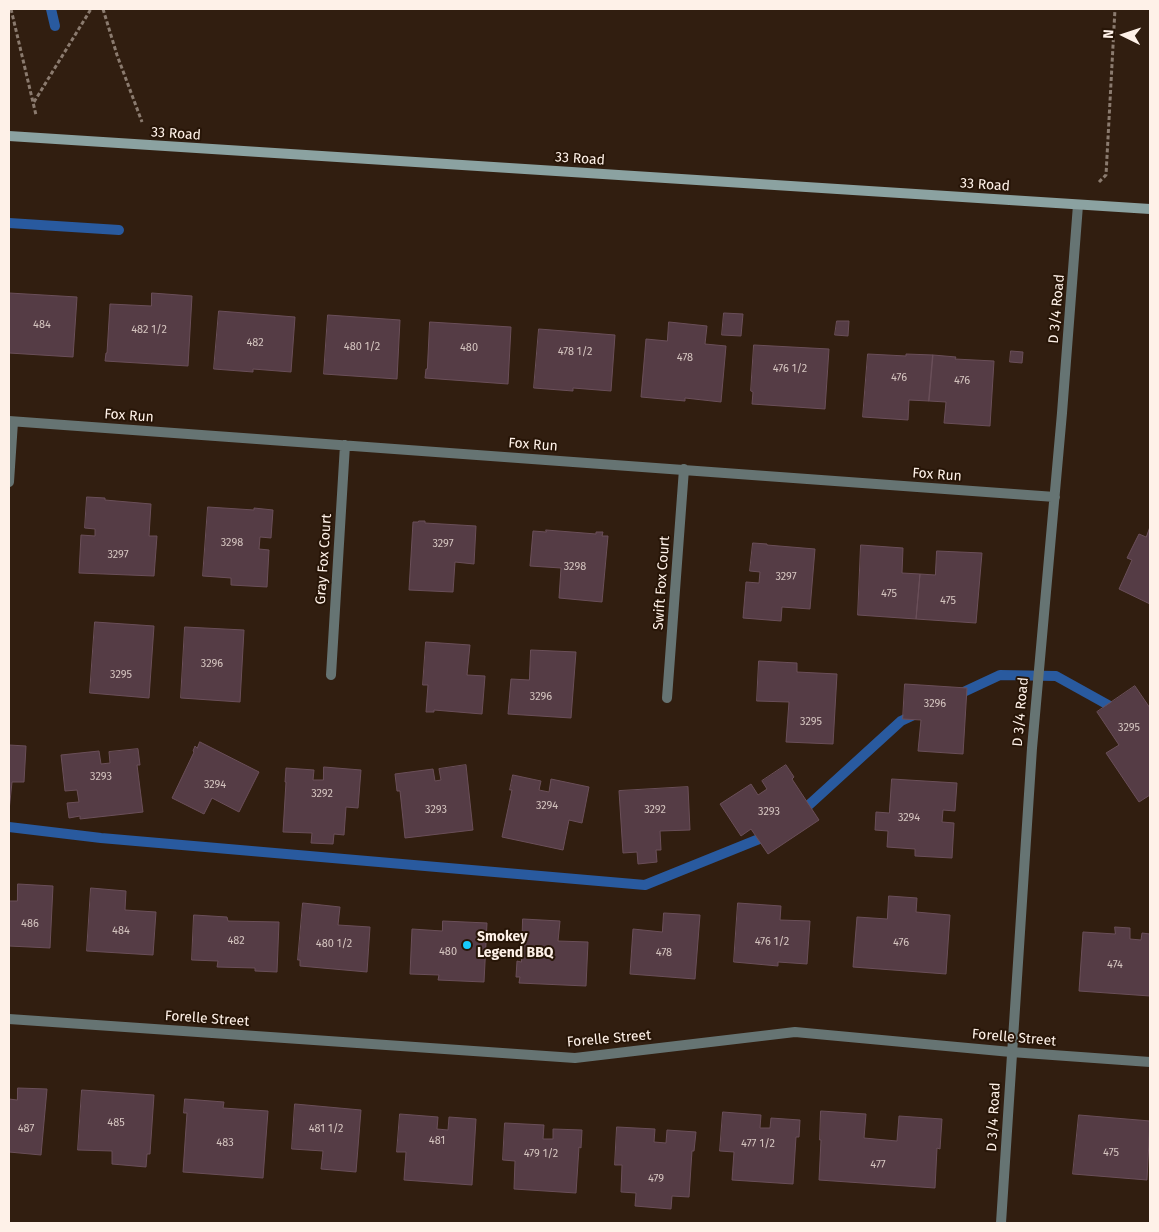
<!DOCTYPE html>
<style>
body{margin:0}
#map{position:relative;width:1159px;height:1232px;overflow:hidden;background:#311e10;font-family:"Fira Sans",sans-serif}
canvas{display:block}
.frame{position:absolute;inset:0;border:10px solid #fef1e8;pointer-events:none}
.north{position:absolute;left:1099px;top:10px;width:50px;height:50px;-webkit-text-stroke:4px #271507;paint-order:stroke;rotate:274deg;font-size:14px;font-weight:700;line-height:20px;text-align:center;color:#fef1e8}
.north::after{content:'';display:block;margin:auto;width:18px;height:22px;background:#fef1e8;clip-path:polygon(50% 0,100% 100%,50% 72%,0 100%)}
</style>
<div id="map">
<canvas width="1159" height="1232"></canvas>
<div class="frame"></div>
<div class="north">N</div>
</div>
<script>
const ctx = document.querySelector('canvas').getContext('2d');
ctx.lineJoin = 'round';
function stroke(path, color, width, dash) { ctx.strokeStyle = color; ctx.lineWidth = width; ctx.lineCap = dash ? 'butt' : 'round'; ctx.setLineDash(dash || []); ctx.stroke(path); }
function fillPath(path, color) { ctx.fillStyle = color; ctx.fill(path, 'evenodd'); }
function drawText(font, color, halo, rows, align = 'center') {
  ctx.font = font + ' "Fira Sans",sans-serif'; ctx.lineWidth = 4; ctx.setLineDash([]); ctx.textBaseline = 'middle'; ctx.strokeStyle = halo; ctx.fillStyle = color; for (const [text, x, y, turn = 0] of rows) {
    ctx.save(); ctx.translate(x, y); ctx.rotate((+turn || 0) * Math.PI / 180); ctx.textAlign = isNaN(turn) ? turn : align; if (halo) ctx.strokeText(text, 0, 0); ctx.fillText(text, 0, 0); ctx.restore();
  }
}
stroke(new Path2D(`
 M51 9 55 26
 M9 223 119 230
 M955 696 1000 675 1056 676 1119 711
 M799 814 901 721 916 714
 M9 827 101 838 645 885 769 835`), '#295a9f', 10);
const building = new Path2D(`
 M9 293 77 297 73 357 9 353Z
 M152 293 192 296 188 366 105 361 106 353H107L110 304 151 306Z
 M219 311 295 317 291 372 253 369V372L214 369Z
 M724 313 743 314 741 336 722 335Z
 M328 315 400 320 397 379 324 374Z
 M837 321H849L848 336 835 335Z
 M430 322 511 327 508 384 425 378 426 369H427Z
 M669 322 707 326 705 344 726 346 721 402 685 398V401L641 397 646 339 667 341Z
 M539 329 615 335 611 391 573 388V391L534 388Z
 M754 345 829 349 825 409 752 404 753 392 751 391Z
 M1011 351 1023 352 1022 363 1010 362Z
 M868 354 906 356V354L933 355 929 401 909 400 908 420 863 417Z
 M933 355 956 357 955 359 994 361 990 426 944 423 946 402 929 401Z
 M87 497 105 498V500L151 504 149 536H157L154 576 79 573 81 535 95 536V529L85 528Z
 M208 507 254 510V508L273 510 271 538 260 537 259 549 269 550 267 587 231 585V578L203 576Z
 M419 521H425V523L476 526 474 564 455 562 453 592 409 590 413 522H418Z
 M1150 527V604L1119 589 1132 560 1127 558 1139 534 1146 537Z
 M546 530 596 534V532H603L602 536H608L602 602 559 598 561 568 530 566 533 531 546 532Z
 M753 543 767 544V545L815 549 810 609 782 607 781 621 743 618 746 582 759 583 760 572 750 571Z
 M861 545 903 548 902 573 920 574 916 619 858 615Z
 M937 551 982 553 976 623 916 619 920 574 935 575Z
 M95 622 154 626 149 698 90 693Z
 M185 627 244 630 240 702 181 698Z
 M426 642 470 645 467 675 485 676 482 714 434 710V712H426L428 685H423Z
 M531 650 576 652 571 718 508 714 511 679 529 680Z
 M759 661 797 663V672L837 674 833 744 786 742 789 702 757 701Z
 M905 684 967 688 963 754 918 751 921 720 903 719Z
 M1135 686 1150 708V795L1139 802 1106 753 1119 745 1097 712Z
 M200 742 259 772 239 812 212 798 204 814 172 798 194 752 193 751 195 746 197 748Z
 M9 745 26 746 24 782H12L9 811Z
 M138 749 140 765H137L143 812 80 819V816L69 818 67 803 79 802 77 790 65 791 61 755 99 751 101 764 110 763 109 752Z
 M466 765 473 830 405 838 400 791H397L395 774 433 769 435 781 441 780 439 769Z
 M786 765 794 777 792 779 819 820 768 854 751 829 741 836 720 804 751 784 758 795 767 789 762 781Z
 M324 767 361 770 358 808 346 807 344 835 334 834 333 844 311 843 312 833 283 832 286 782H285L286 768 314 770 313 780H323Z
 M513 775 541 781 539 790 549 792 551 779 589 787 582 823 569 820 563 850 502 837 512 790H510Z
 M892 779 957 783 955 811 943 810 942 822 954 823 952 858 915 856V849L887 847 888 831 875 830 876 812 889 813Z
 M688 787 690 830 660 831 661 850H656L657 862 638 864 637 852 623 853 619 791Z
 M18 884 53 886 50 948 9 946V901H17Z
 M91 888 126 891 125 910 156 912 153 955 87 951Z
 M889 896 917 898 916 912 950 915 946 974 853 967 857 917 887 919Z
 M303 903 340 907 338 925 370 927 367 972 300 966V960H298Z
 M738 903 781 906 780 920 810 921 807 964 778 962V966L734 962Z
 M664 913 700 915 695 979 630 974 633 929 662 932Z
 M194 915 227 917 228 921 279 922 277 972 255 971V968L217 967 218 961 192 960Z
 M523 919 560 921 558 941 588 942 586 986 519 983 520 977H516L517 961 521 962Z
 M443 921 487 923 484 982 438 980 439 975 410 974 412 929 442 931Z
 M1115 927 1130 928V939L1141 940 1142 933 1150 934V996L1079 991 1083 932 1115 934Z
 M18 1088 47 1089 41 1155 9 1152V1099L17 1100Z
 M82 1090 154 1095 150 1154H147L146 1167 112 1164V1151L78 1150Z
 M185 1099 224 1102 223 1108 268 1111 263 1178 183 1172 187 1113H184Z
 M295 1104 361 1110 356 1172 321 1169 323 1151 292 1149Z
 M821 1111 866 1114 864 1138 897 1141 899 1116 942 1119 940 1149 937 1148 935 1188 819 1180 821 1140H820Z
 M723 1112 761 1115 760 1128H770L771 1118 800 1120 799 1137H796L793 1184 732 1180 734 1152 720 1151Z
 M400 1114 438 1117 437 1129 448 1130 449 1117 476 1119 472 1185 404 1180 406 1152H397Z
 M1079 1115 1150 1121 1147 1180 1073 1174Z
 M505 1123 544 1125 543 1139H553V1129L582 1130 581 1148 579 1147 576 1193 514 1189 515 1161 503 1160Z
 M617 1127 655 1129 654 1142 666 1143 667 1130 696 1132 694 1151H692L689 1197 672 1196 671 1209 635 1206 636 1193 621 1192 622 1165H615Z`);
fillPath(building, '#553c45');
stroke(building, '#6a4f59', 1);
stroke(new Path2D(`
 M11 9 36 115
 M103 9 117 55 142 122
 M34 102 91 9
 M1099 182 1106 175 1115 9`), '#8b7b6f', 3, [4, 2.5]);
stroke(new Path2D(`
 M9 421 1055 497
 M9 482 13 422
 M331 675 345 445
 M667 698 684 469
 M9 1019 575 1058 795 1032 1011 1052 1150 1062
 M1001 1223 1032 748 1062 413 1078 205`), '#667473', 10);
stroke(new Path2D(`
 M9 136 1150 209`), '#8ba2a1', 10);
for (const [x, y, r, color] of [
 [467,945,5,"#17cafb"]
]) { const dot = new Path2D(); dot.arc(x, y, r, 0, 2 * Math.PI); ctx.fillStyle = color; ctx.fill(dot); stroke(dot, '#271507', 2); }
drawText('11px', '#d4c4bf', null, [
 ["484",42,325],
 ["482 1/2",149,330],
 ["482",255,343],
 ["480 1/2",362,347],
 ["480",469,348],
 ["478 1/2",575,352],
 ["478",685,358],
 ["476 1/2",790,369],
 ["476",899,378],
 ["476",962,381],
 ["3298",232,543],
 ["3297",443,544],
 ["3297",118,555],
 ["3298",575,567],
 ["3297",786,577],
 ["475",889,594],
 ["475",948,601],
 ["3296",212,664],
 ["3295",121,675],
 ["3296",541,697],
 ["3296",935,704],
 ["3295",811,722],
 ["3295",1129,728],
 ["3293",101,777],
 ["3294",215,785],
 ["3292",322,794],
 ["3294",547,806],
 ["3293",436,810],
 ["3292",655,810],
 ["3293",769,812],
 ["3294",909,818],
 ["486",30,924],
 ["484",121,931],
 ["482",236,941],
 ["476 1/2",772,942],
 ["476",901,943],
 ["480 1/2",334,944],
 ["480",448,952],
 ["478",664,953],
 ["474",1115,965],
 ["485",116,1123],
 ["487",26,1129],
 ["481 1/2",326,1129],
 ["481",437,1141],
 ["483",225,1143],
 ["477 1/2",758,1144],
 ["475",1111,1153],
 ["479 1/2",541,1154],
 ["477",878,1165],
 ["479",656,1179]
]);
drawText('14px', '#fef1e8', '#271507', [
 ["33 Road",176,134,4],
 ["33 Road",580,159,4],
 ["33 Road",985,185,4],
 ["D 3/4 Road",1057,309,-85],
 ["Fox Run",129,416,4],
 ["Fox Run",533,445,4],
 ["Fox Run",937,475,4],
 ["Gray Fox Court",324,559,-86],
 ["Swift Fox Court",662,583,-86],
 ["D 3/4 Road",1021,712,-85],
 ["Forelle Street",207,1019,4],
 ["Forelle Street",1014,1038,5],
 ["Forelle Street",609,1039,-5],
 ["D 3/4 Road",994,1117,-87]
]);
drawText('bold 14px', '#fef1e8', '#271507', [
 ["Smokey",477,937],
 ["Legend BBQ",477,953]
], 'left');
</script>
